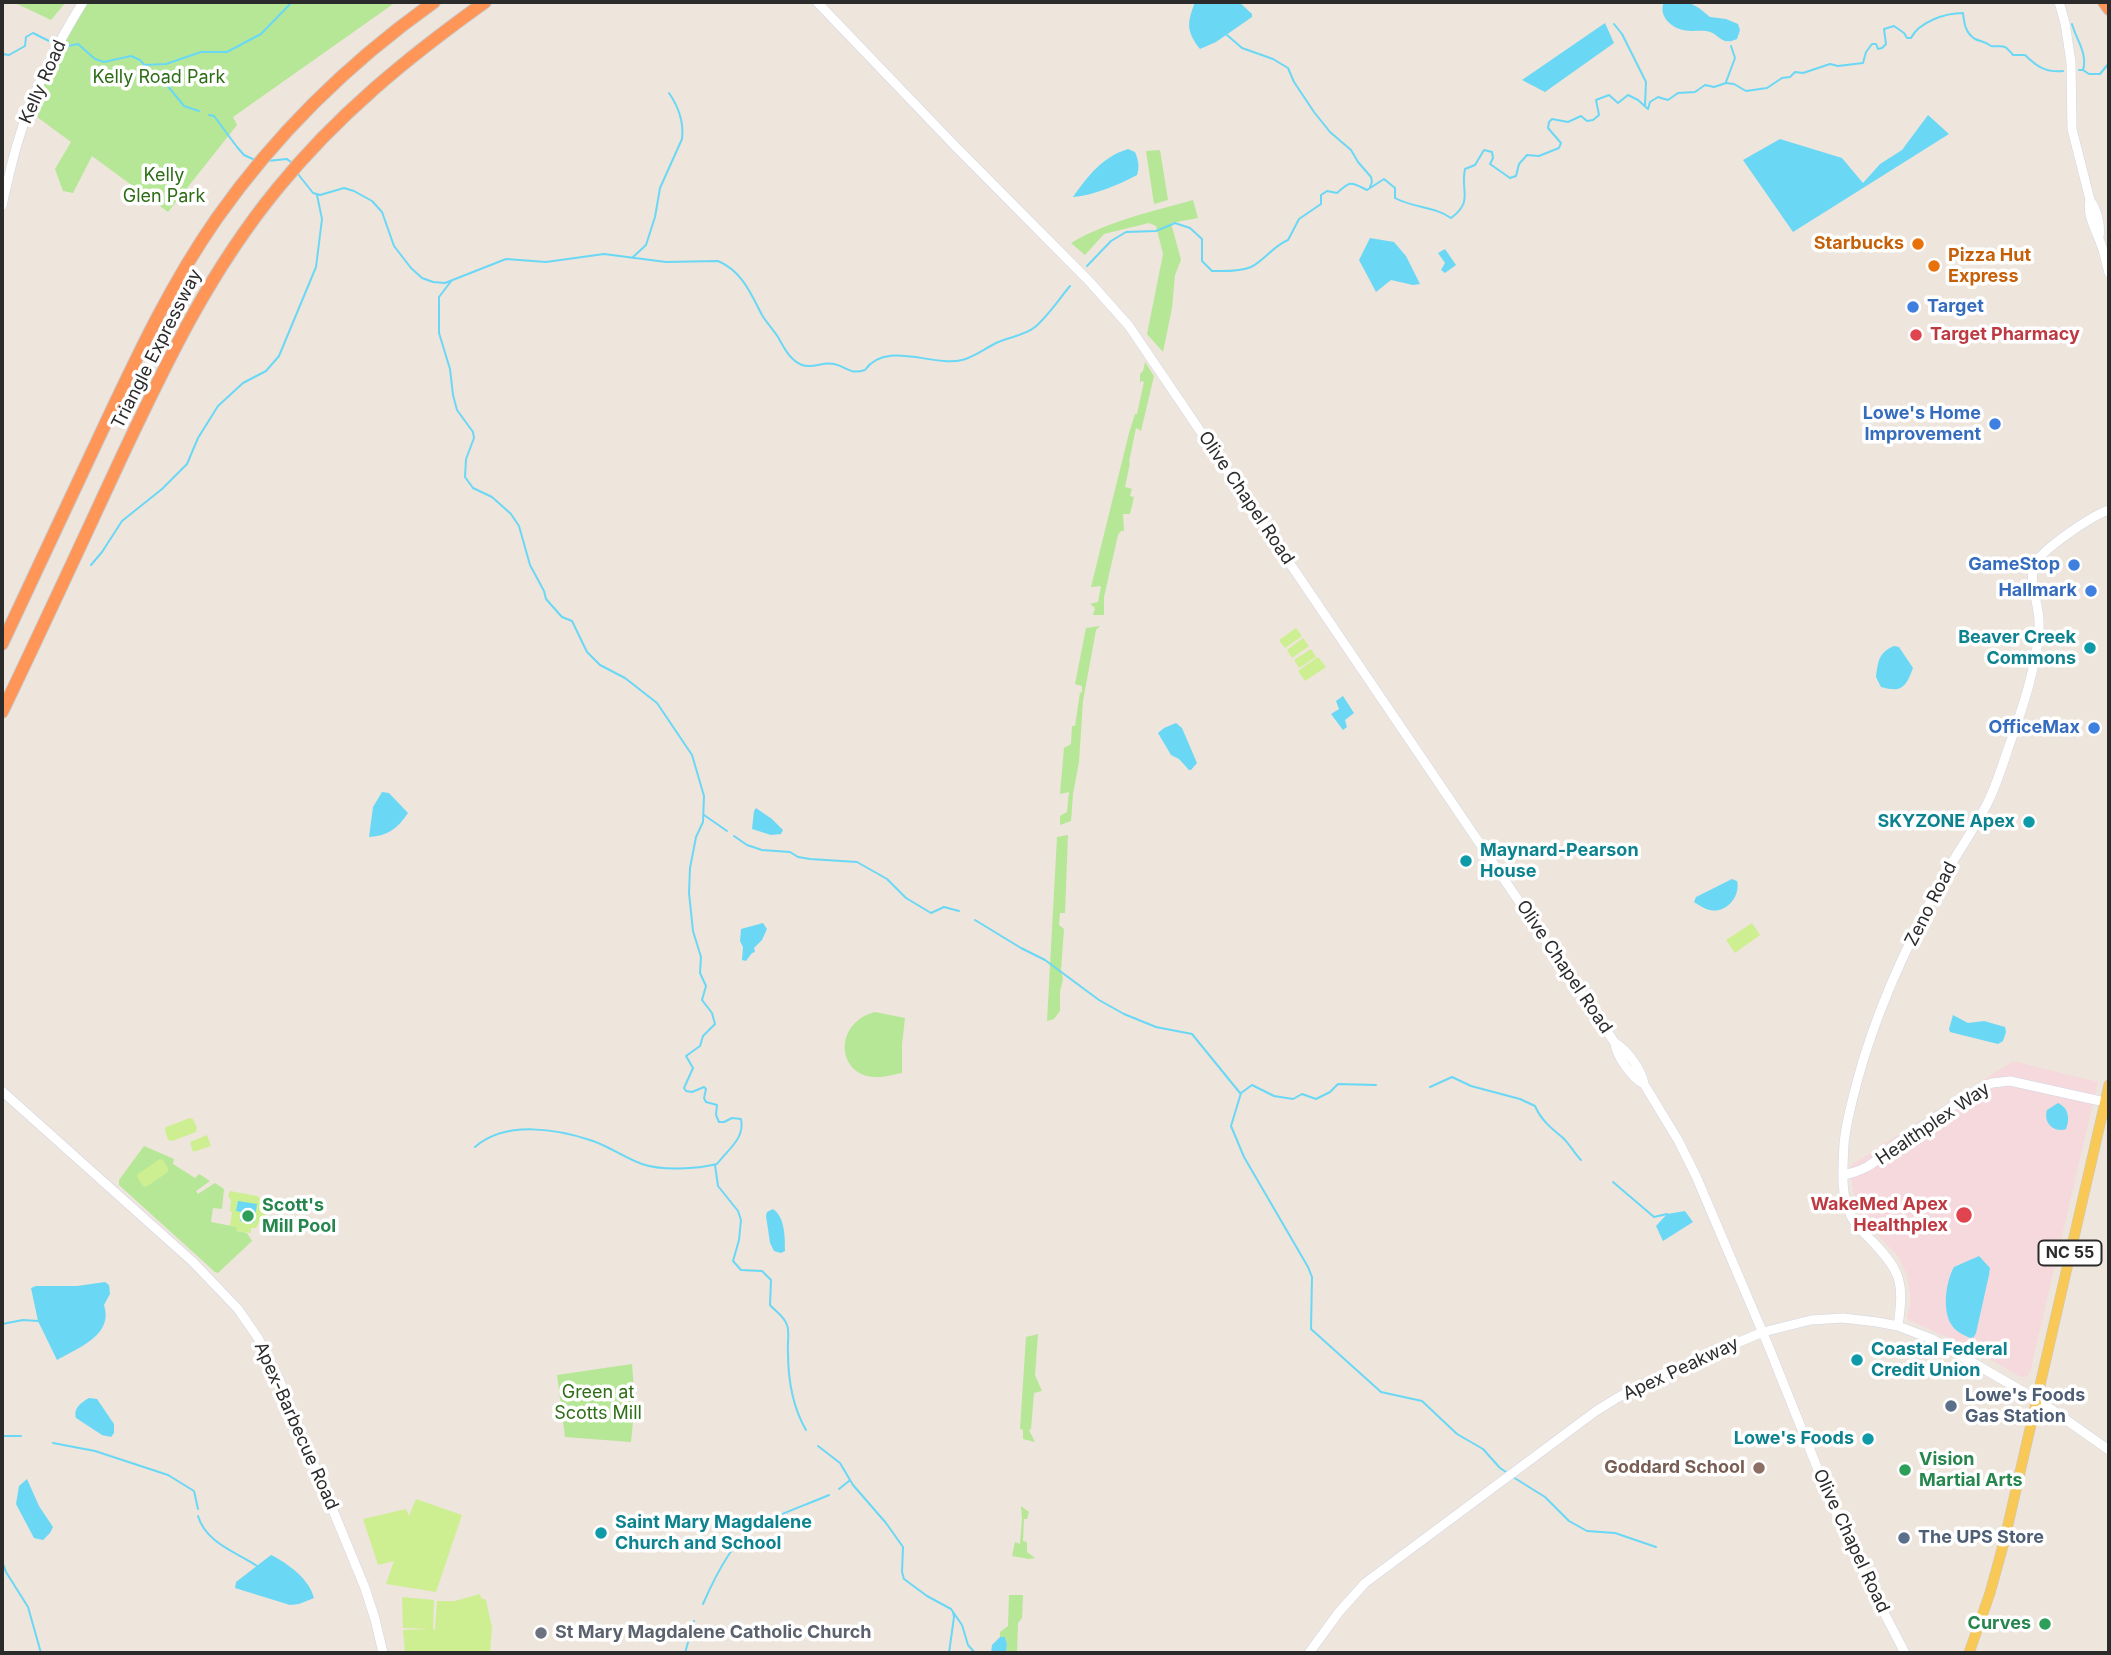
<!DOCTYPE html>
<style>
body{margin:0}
#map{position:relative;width:2111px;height:1655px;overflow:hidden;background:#eee5dc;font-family:Inter,sans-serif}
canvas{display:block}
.frame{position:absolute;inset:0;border:4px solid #2b2b2b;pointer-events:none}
</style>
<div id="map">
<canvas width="2111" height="1655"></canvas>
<div class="frame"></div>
</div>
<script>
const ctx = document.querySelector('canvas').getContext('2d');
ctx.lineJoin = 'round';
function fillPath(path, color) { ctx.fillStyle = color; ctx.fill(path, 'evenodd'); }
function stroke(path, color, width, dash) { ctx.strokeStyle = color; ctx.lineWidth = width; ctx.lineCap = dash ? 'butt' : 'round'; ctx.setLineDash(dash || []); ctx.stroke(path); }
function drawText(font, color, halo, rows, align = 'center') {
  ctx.font = font + ' Inter,sans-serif'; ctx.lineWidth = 7; ctx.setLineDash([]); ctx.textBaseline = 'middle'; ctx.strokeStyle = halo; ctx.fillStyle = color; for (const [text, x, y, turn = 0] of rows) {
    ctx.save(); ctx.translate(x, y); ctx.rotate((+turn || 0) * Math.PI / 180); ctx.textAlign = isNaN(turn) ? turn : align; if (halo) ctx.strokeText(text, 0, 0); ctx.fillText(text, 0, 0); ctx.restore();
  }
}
fillPath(new Path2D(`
 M2013 1061 2098 1082 2030 1372 2026 1377H2021L1969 1347 1909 1320 1907 1317 1910 1305V1292L1907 1275 1898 1256 1865 1222 1857 1209 1853 1192 1850 1166Z`), '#f5d9dc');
fillPath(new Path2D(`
 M13 2H66L51 20Z
 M88 2H396L233 117 237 125 168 212 92 156 73 193 63 191 55 169 71 142 33 114 43 69 55 41Z
 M1160 150 1168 200 1154 204 1146 151Z
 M1193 200 1198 218 1171 223 1181 260 1175 275 1172 308 1163 352 1147 334 1163 254 1156 226 1149 223 1104 234 1085 255 1071 243C1108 221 1151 212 1193 200Z
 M1145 362 1154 376 1141 431 1136 428 1129 462 1130 463 1125 487 1132 489 1130 496 1134 497 1130 514H1123L1124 531H1121L1118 535 1104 597V615H1093L1095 608 1090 604 1098 602 1101 586 1091 587 1129 433 1135 414H1137L1144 382 1142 381 1140 383V374L1143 371Z
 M1100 626 1096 630 1083 701 1079 762 1073 794 1071 821 1060 825V816L1067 812 1069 792 1060 794 1064 748 1071 744 1072 726H1075L1080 693 1082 692V686L1075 684 1086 628Z
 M1068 835 1065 913H1060L1059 925 1064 929 1061 970 1063 979 1060 992V1011L1054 1019 1047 1021 1057 837Z
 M875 1012 905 1018 902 1045V1073C894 1074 883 1078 874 1077 837 1075 833 1023 875 1012Z
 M144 1146 174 1159 173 1164 195 1178 199 1174 210 1181 196 1191 198 1194 215 1183 224 1189 222 1209 213 1208 211 1222 237 1227V1231L247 1233 252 1241 218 1273 215 1272 119 1185V1180Z
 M1038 1334 1035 1375 1042 1391 1034 1393 1031 1429 1029 1430 1035 1442 1023 1439V1430L1020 1429 1026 1337Z
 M632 1364 635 1402 631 1442 565 1437 557 1375Z
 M1021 1506 1029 1512 1027 1519H1024L1023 1541 1027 1542V1552L1035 1558 1029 1559 1012 1556 1015 1542 1020 1544 1022 1519Z
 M1009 1595H1023L1022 1618 1018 1623 1017 1653H1006L1007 1644 1005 1637H1000V1632L1008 1626Z`), '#b6e796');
fillPath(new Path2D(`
 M1296 628 1302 636 1285 648 1279 640Z
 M1303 638 1309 646 1292 658 1287 650Z
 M1311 649 1316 657 1299 668 1294 660Z
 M1318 657 1326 667 1305 681 1298 671Z
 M1752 923 1760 935 1735 953 1726 940Z
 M190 1118 193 1119 197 1128 196 1132 172 1141 168 1140 165 1130 166 1127Z
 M207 1135 211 1146 193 1152 190 1142Z
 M160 1159 163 1160 168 1168V1172L146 1187 143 1186 137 1177 138 1174Z
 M230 1191 257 1196 268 1204 265 1221H260L256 1228H251V1233L236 1231 237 1227 230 1226 232 1212 230 1211 231 1200 228 1196Z
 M416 1499 462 1515 436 1592 386 1584 394 1561 378 1565 363 1519 406 1509 409 1516Z
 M480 1594 481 1598 486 1600 492 1628 490 1653H405L403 1630 430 1629 403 1628 402 1597 434 1600 433 1629 435 1630 437 1601H455Z`), '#cdef91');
fillPath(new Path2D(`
 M1195 2H1239L1252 14V17L1216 42 1200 49C1186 31 1187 23 1195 2Z
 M1664 2H1688L1699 8 1710 17 1726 19 1738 24 1740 30 1737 39C1720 47 1719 32 1706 31 1699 30 1691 32 1683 30 1670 27 1658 15 1664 2Z
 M1605 23 1614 43 1545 92 1522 80Z
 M1928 115 1949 134 1793 232 1743 160 1780 139 1842 158 1863 183 1880 164 1902 150Z
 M1128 149 1135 152C1138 159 1140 167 1137 175 1118 185 1095 195 1073 197 1088 176 1102 157 1128 149Z
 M1370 238 1394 242 1406 256 1420 284 1413 285 1391 280 1376 292 1359 260Z
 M1445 249 1456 265 1445 273 1441 270 1445 263 1438 253Z
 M1894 646 1899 647 1913 668C1906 687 1902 693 1881 687L1876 677C1878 661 1879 652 1894 646Z
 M1343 696 1354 713 1345 720 1347 727 1343 730 1331 714 1339 709 1336 701Z
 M1176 723 1182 728 1197 763 1191 770H1189L1179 759 1171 755 1158 733 1164 728Z
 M382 792 389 793 408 813C398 828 388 836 369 837L373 807Z
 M756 808 772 819 783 830 781 834 771 835 752 829 754 811Z
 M1732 879 1737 881C1741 896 1726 914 1710 910 1704 909 1699 905 1694 902L1696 897Z
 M763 923 767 929 762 940 754 948 755 952 752 953 746 961 742 960 743 947 740 941 741 929Z
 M1953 1015 1968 1023 1984 1021 2005 1027 2006 1032 2003 1041 1998 1044 1950 1032 1949 1029Z
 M2058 1103C2069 1108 2070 1119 2066 1129 2054 1133 2043 1123 2047 1110Z
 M238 1201 257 1204 254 1223 240 1221 241 1212 236 1211Z
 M773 1209C785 1217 785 1237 785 1251L781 1253 774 1251 770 1243 766 1216 767 1212Z
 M1685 1211 1693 1222 1663 1241 1656 1226 1667 1214Z
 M1979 1256 1990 1268 1989 1275 1976 1333 1974 1337 1970 1338C1963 1335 1955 1331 1951 1324 1942 1309 1946 1281 1954 1267Z
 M105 1282 109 1285 110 1294 104 1305C114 1335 78 1348 57 1360L38 1321 31 1288 36 1286H77Z
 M89 1398 97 1399 114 1424V1433L111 1437 102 1435 76 1418C73 1408 82 1402 89 1398Z
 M27 1479 39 1506 53 1527 50 1533 43 1540 34 1538 16 1504 19 1486Z
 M271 1555C288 1563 310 1580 314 1598L299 1604 290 1605 235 1588 236 1582Z
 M1000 1637H1005L1007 1644 1006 1653H991L992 1645Z`), '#6ad8f5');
stroke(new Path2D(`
 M1614 24 1622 34 1646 82 1645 105
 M2072 24C2076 39 2088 54 2083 70
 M1227 35 1242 48 1273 59 1288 68 1294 82 1314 112 1330 132 1351 150 1358 162 1371 177 1372 182 1370 187
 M63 47 78 44 95 59 104 62 131 56 140 60 155 77 166 84 184 106 199 111
 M2 54 9 55 25 46 26 37 33 33 53 43
 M144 65 166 64 201 52H227L261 34 292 2
 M2079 70H2083L2089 74H2100L2109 63
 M1726 82 1735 58 1731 46
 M209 115 214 116 237 147 244 155 255 160
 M267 161 287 159 292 163
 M298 174 313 193 320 195 344 188 354 191 372 201 382 212 394 246 411 268 422 278 433 282 445 283 506 259 546 262 604 254 666 262 718 261C742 271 751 294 762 315 766 322 773 329 778 337 784 348 790 360 802 365 814 369 823 361 834 364 848 367 849 375 865 370 886 340 932 367 962 360 974 357 984 349 996 343 1008 337 1024 336 1035 327 1048 316 1059 299 1070 286
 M632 258 646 245 655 217 660 188 682 139C684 122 678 106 669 93
 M1087 266 1111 241 1126 232 1156 231 1175 223 1190 228 1202 239V261L1212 271C1224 271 1240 272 1251 267 1265 260 1273 246 1288 240L1299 219 1321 204V195L1327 191 1337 193C1351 180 1351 182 1367 190L1384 179 1395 188V198C1413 208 1434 206 1451 218 1474 201 1460 191 1465 169L1475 165 1484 150 1492 152 1493 158 1490 164 1510 178 1516 176 1519 164 1527 155 1539 156 1559 148 1561 143 1548 128 1549 122 1552 119 1568 122 1581 116 1587 121 1593 120 1599 115 1596 100 1609 95 1618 103 1628 95 1638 100 1648 109 1650 102 1658 97 1668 100 1678 93 1695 92 1705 85 1714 87 1726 83 1734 84 1746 91 1767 88 1782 78 1790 77 1795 72 1803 73 1830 64 1838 66 1863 63 1866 52 1872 44H1876L1878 49 1882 48 1886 44 1884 29 1894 26 1904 33 1907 38H1911C1919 22 1945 13 1963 13 1964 22 1965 33 1975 39 1981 42 1985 41 1991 46 2005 47 2003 43 2013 55H2025C2036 66 2046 73 2063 71
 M452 280 439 297V333L450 369 453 395 457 410 473 432 474 438 466 459 465 477 473 488 492 497 511 514 519 526 530 565 544 591 546 599 562 617 572 621 587 652 600 665 625 678 657 703 692 755 704 796 703 822 696 837 690 868 689 893 693 931 701 957 700 973 706 986 702 1000 712 1013 715 1024 703 1036 700 1046 686 1056 693 1068 684 1088 686 1091 692 1092 704 1087 706 1089 704 1098 706 1102 717 1105 716 1115 719 1122H724L732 1118 741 1119C745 1139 728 1149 717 1164 697 1169 662 1171 642 1164 627 1159 610 1147 593 1141 558 1129 506 1120 475 1147
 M91 565 102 552 122 521 162 489 187 464 198 438 218 406 243 383 266 371 279 356 316 267 322 219 317 195
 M704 815 727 831
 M734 836 747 845 762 850 790 852 798 857 810 859 857 862 887 879 906 898 931 913 944 907 959 911
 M975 920 1021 948 1045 960 1099 1000 1124 1014 1156 1027 1192 1034 1240 1093
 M1376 1085 1338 1084 1330 1092 1316 1099 1302 1094 1293 1099 1274 1096 1252 1085 1241 1093 1231 1126 1244 1157 1308 1267 1312 1277 1311 1329 1381 1392 1422 1401 1457 1434 1483 1449 1500 1468 1506 1472
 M1430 1087 1452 1077 1471 1086 1520 1099 1535 1106C1541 1120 1551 1128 1562 1137 1569 1143 1574 1153 1581 1160
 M715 1165 718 1186 738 1211 741 1220 739 1240 733 1261 741 1270 762 1271 771 1280 770 1305C776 1312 783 1315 787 1325 790 1333 787 1343 788 1352 788 1380 792 1406 806 1430
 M1613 1182 1654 1217 1667 1214
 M2 1324 23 1320 38 1321
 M2 1436H21
 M53 1443 95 1451 168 1475 194 1491 198 1509
 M818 1446 840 1463 853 1485 886 1523 903 1547 902 1572 904 1579 927 1596 951 1609 962 1625 968 1645 975 1653
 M1513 1477 1545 1497 1569 1521 1587 1531 1615 1533 1656 1547
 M839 1489 849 1481
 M198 1516C206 1543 236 1552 257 1566
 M2 1561 6 1572 28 1607 41 1653
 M703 1604C713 1581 732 1541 754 1528 777 1514 804 1506 829 1495
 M685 1653 694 1621
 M949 1653 954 1617 953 1612`), '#6ad8f5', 2);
const secondary = new Path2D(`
 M817 2 956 147 1089 281 1129 326 1615 1043C1627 1050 1642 1070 1644 1084L1678 1140 1696 1176 1768 1345 1831 1502 1865 1576 1905 1653
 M2059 2 2065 23 2071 62 2072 129 2090 200C2097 210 2101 225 2099 237
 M2090 200C2087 215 2094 226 2099 239 2104 250 2106 262 2109 273
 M2 206C7 183 12 160 19 138 33 91 57 44 83 2
 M1615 1043C1616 1056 1632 1078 1644 1084
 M2 1091 193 1262 238 1309 258 1338 279 1379 365 1588 375 1619 383 1653
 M1843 1175C1874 1169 1876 1158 1899 1142 1925 1124 1952 1107 1978 1089L1992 1083 2010 1081 2105 1102
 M1898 1326C1904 1283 1902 1272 1872 1241 1864 1233 1856 1226 1851 1216 1840 1195 1843 1167 1844 1144 1846 1122 1852 1102 1857 1082 1876 1010 1908 942 1943 878 1958 851 1976 827 1989 800 1997 783 2003 764 2009 746 2022 710 2037 666 2039 628 2041 606 2028 585 2034 566 2040 550 2093 515 2109 510
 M1309 1653 1339 1612 1365 1583 1596 1411 1617 1398 1663 1374 1763 1332 1811 1320 1843 1318 1877 1322 1898 1326 1932 1339 2041 1402 2109 1450`);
const primary = new Path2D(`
 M1969 1653 1990 1593 2004 1542 2109 1085`);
const highway = new Path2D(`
 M2104 2 2109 9
 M2 644C35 574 68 503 101 433 136 359 170 285 217 218 276 134 351 61 434 2
 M2 712C43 627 83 540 123 454 168 359 210 271 277 189 337 115 408 57 485 2`);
stroke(secondary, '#d1d6e4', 10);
stroke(primary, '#c8c8c8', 11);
stroke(highway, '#c8c8c8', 14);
stroke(secondary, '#fff', 9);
stroke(primary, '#f8c957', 10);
stroke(highway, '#ff9556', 12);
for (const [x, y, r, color] of [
 [1918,244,7,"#e8710a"],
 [1934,266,7,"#e8710a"],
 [1913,307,7,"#3f7fe0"],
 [1916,335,7,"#e0444e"],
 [1995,424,7,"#3f7fe0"],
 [2074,565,7,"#3f7fe0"],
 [2091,591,7,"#3f7fe0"],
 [2090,648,7,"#0f9aa8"],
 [2094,728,7,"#3f7fe0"],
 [2029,822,7,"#0f9aa8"],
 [1466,861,7,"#0f9aa8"],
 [1964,1215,9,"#e0444e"],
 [248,1216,7,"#2e9e5b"],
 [1857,1360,7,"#0f9aa8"],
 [1951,1406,7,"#5c6f8a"],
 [1868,1439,7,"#0f9aa8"],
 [1759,1468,7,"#8d6e63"],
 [1905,1470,7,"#2e9e5b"],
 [601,1533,7,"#0f9aa8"],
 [1904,1538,7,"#5c6f8a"],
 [2045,1624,7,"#2e9e5b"],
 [541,1633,7,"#6b7280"]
]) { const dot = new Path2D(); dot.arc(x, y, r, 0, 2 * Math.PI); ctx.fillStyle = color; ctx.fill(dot); stroke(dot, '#fff', 2.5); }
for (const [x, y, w] of [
 [2070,1253,63]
]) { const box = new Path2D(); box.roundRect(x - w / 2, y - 12.5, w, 25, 5); ctx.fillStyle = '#fff'; ctx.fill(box); stroke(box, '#2b2b2b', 2); }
drawText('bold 16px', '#2b2b2b', null, [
 ["NC 55",2070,1253]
]);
drawText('18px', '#2d6d16', '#fff', [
 ["Kelly Road Park",159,78],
 ["Kelly",164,176],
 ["Glen Park",164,197],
 ["Green at",598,1393],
 ["Scotts Mill",598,1414]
]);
drawText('18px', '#2b2b2b', '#fff', [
 ["Kelly Road",43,82,-66],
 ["Triangle Expressway",157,349,-63],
 ["Olive Chapel Road",1246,498,56],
 ["Zeno Road",1931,904,-63],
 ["Olive Chapel Road",1564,967,56],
 ["Healthplex Way",1933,1124,-34],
 ["Apex Peakway",1681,1369,-25],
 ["Apex-Barbecue Road",296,1426,66],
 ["Olive Chapel Road",1851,1541,65]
]);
drawText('bold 18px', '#c56008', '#fff', [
 ["Starbucks",1904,244],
 ["Pizza Hut",1948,256,"left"],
 ["Express",1948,277,"left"]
], 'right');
drawText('bold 18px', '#366cbe', '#fff', [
 ["Target",1927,307,"left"],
 ["Lowe's Home",1981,414],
 ["Improvement",1981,435],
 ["GameStop",2060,565],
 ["Hallmark",2077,591],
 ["OfficeMax",2080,728]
], 'right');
drawText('bold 18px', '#be3a42', '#fff', [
 ["Target Pharmacy",1930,335],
 ["WakeMed Apex",1948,1205,"right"],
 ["Healthplex",1948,1226,"right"]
], 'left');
drawText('bold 18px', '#0d838f', '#fff', [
 ["Beaver Creek",2076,638],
 ["Commons",2076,659],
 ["SKYZONE Apex",2015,822],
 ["Maynard-Pearson",1480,851,"left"],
 ["House",1480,872,"left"],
 ["Coastal Federal",1871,1350,"left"],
 ["Credit Union",1871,1371,"left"],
 ["Lowe's Foods",1854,1439],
 ["Saint Mary Magdalene",615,1523,"left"],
 ["Church and School",615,1544,"left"]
], 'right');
drawText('bold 18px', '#27864d', '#fff', [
 ["Scott's",262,1206],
 ["Mill Pool",262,1227],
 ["Vision",1919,1460],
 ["Martial Arts",1919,1481],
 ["Curves",2031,1624,"right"]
], 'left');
drawText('bold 18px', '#4e5e75', '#fff', [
 ["Lowe's Foods",1965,1396],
 ["Gas Station",1965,1417],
 ["The UPS Store",1918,1538]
], 'left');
drawText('bold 18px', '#785e54', '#fff', [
 ["Goddard School",1745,1468]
], 'right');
drawText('bold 18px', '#5b616d', '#fff', [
 ["St Mary Magdalene Catholic Church",555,1633]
], 'left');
</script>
